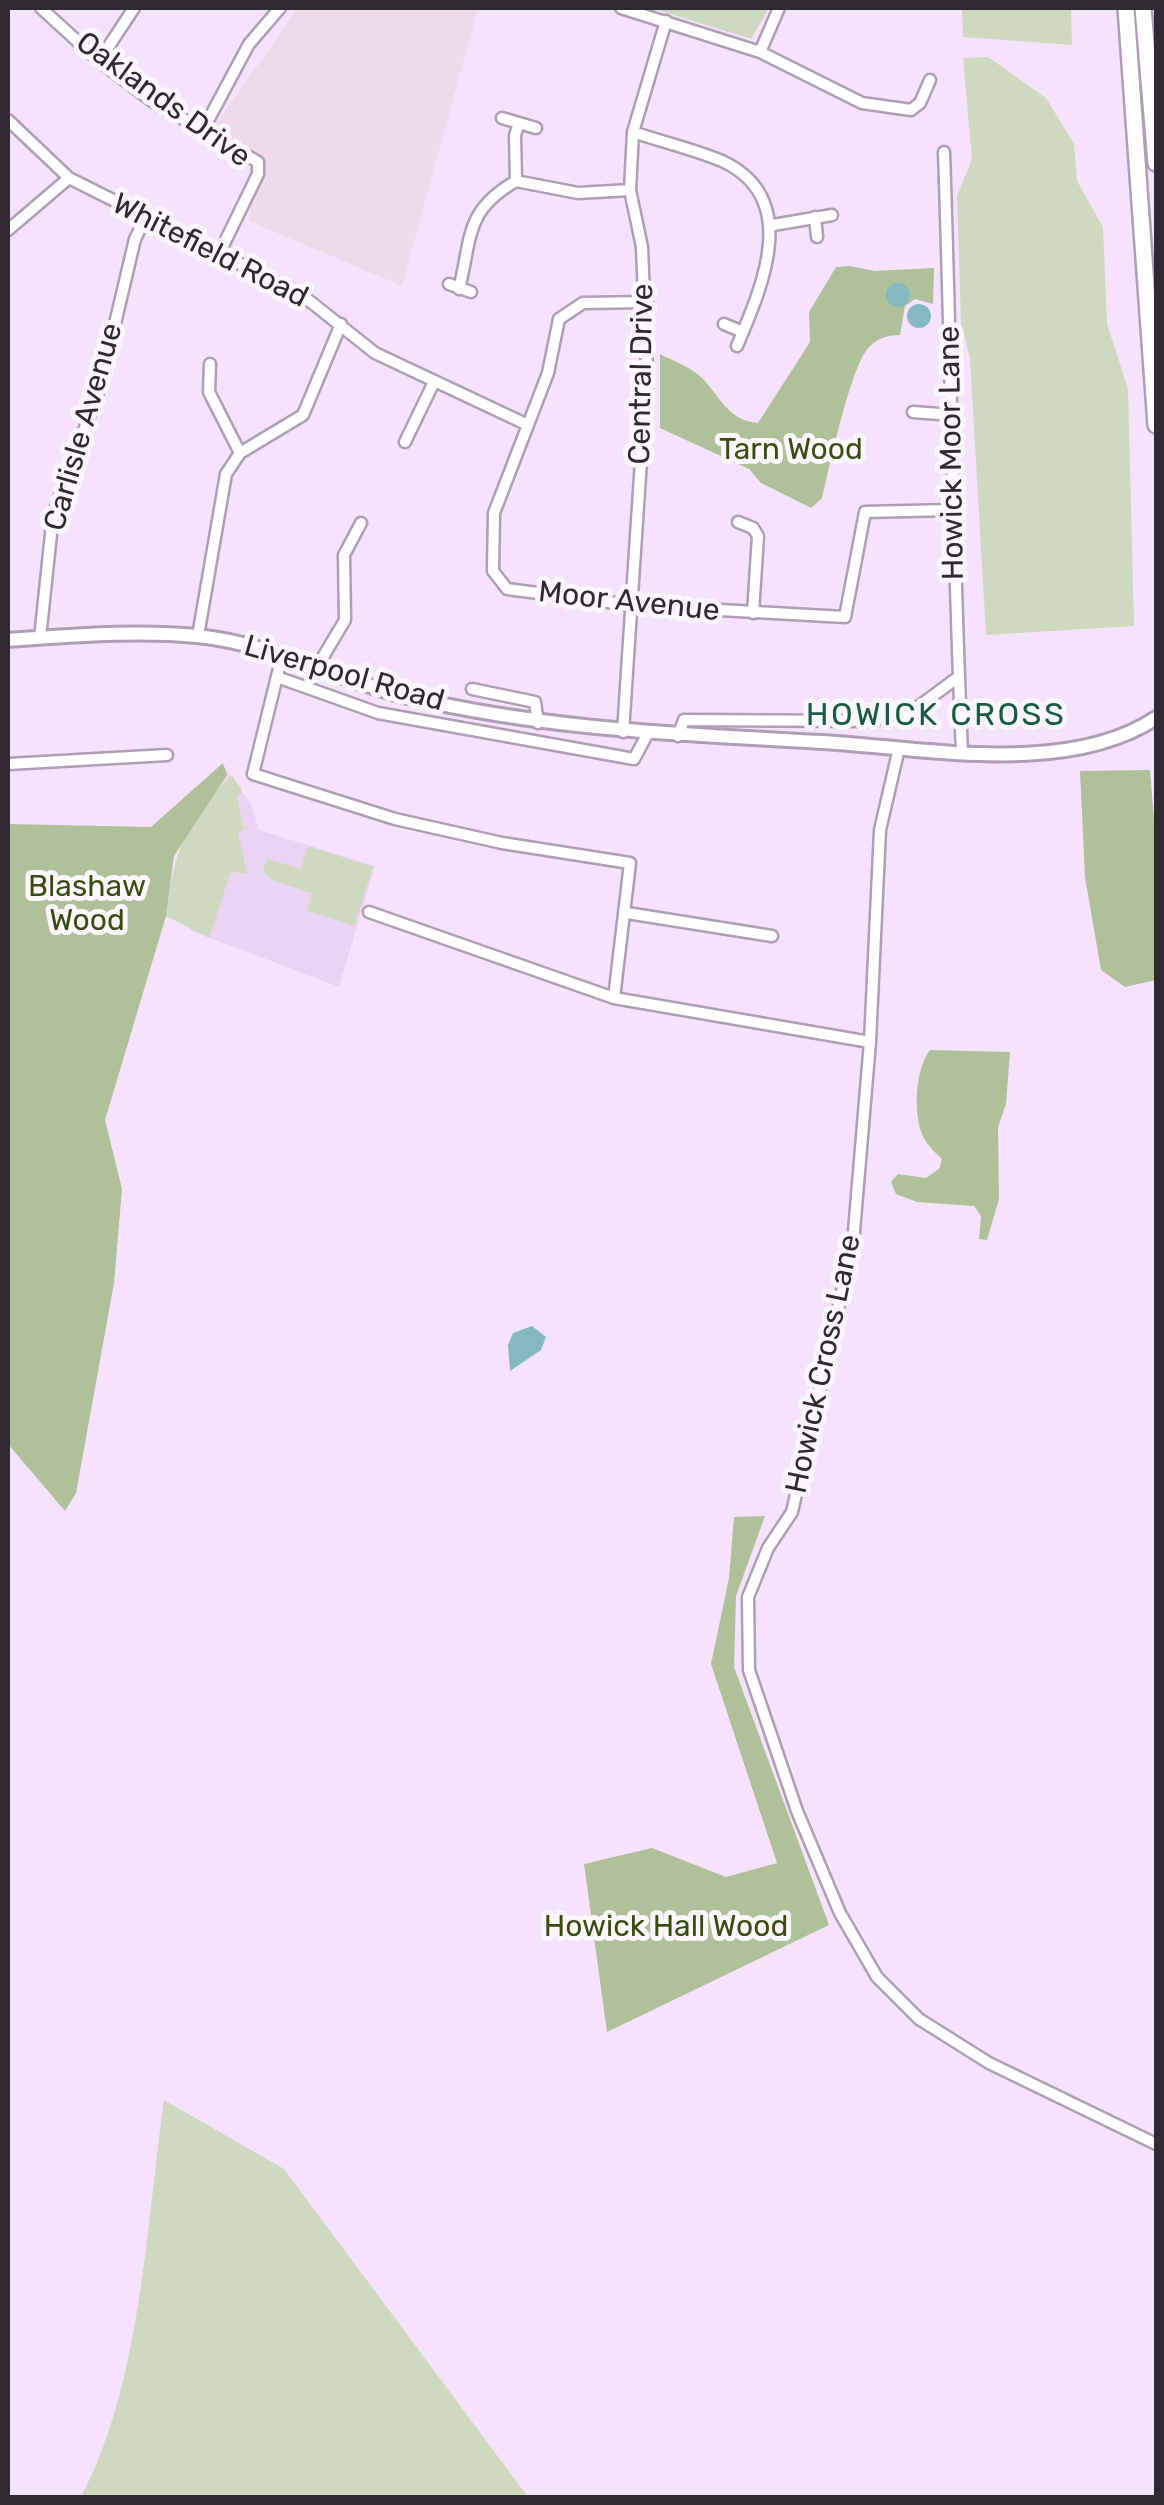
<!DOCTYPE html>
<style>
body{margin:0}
#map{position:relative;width:1164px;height:2505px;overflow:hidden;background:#f5e3fd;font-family:Rubik,sans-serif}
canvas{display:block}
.frame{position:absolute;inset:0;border:10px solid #2f2932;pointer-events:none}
</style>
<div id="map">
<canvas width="1164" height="2505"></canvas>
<div class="frame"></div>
</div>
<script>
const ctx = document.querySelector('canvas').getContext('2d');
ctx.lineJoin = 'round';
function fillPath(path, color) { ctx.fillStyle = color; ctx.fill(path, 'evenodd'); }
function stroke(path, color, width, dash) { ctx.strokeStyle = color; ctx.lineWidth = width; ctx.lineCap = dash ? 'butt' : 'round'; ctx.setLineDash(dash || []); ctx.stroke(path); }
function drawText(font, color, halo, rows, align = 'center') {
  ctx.font = font + ' Rubik,sans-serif'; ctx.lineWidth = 10; ctx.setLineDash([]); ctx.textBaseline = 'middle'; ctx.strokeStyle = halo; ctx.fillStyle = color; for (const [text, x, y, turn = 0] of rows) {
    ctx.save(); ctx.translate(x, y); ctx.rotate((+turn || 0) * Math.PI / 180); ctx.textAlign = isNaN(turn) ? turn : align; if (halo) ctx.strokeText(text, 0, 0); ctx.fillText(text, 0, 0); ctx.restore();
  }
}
fillPath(new Path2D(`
 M225 768 251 804 259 830 375 866 339 987 190 930 177 811Z`), '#ead4f4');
fillPath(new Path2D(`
 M298 8H478L402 286 249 221 256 156 212 130Z`), '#eedae9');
fillPath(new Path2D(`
 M651 8H769L751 39Z
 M962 8H1071L1072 45 963 37Z
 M988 57 1046 98 1074 144 1077 181 1103 227 1107 324 1128 389 1134 626 986 635 970 358 961 324 957 196 972 159 963 58Z
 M232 775 242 790 237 797 244 830 238 832 247 874 231 871 209 938 166 916C175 849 183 825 232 775Z
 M308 846 373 867 354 926 307 911 312 893 274 881 263 871 267 859 301 869Z
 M164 2100 284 2169 528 2497H81C141 2384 146 2227 164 2100Z`), '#ced9bf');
fillPath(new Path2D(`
 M849 266 875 271 934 268 933 304 915 299 905 306 900 335C889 335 878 338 870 346 851 363 829 469 822 498L811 508 761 483 749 469 660 428V354C673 361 693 368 703 379 720 397 729 421 758 423L810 342 809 312 836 267Z
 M223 763 227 775 174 856 166 916 105 1120 122 1189 114 1283 76 1493 65 1511 8 1444V824L151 827Z
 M1150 770 1156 845V980L1125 987 1101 970 1085 877 1080 771Z
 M930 1050 1010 1052 1006 1104 998 1127 999 1199 987 1240 979 1239 981 1216 974 1206 917 1202 896 1194 891 1182 898 1174 926 1178 939 1169 942 1159C936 1153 929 1147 925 1140 912 1119 915 1068 930 1050Z
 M765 1516 736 1596 734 1667 829 1925 607 2032 584 1864 652 1848 726 1877 777 1863 711 1664 729 1578 734 1517Z`), '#b0c099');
fillPath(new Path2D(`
 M886 295a12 12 0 1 1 24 0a12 12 0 1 1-24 0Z
 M907 316a12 12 0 1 1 24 0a12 12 0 1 1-24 0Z
 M532 1326 546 1337 541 1350 510 1371 508 1345 513 1333Z`), '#84babf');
const minor = new Path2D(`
 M41 8 99 61 152 101 258 162V174L218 256
 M621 8 760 52 862 103 911 110 920 103 930 80
 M760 52 779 8
 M99 61 134 8
 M502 118 536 128
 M8 120 69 178 302 295 375 353 528 425
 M203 130 249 44 280 8
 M633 132C662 142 694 149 722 161 802 198 762 287 737 346
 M944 152C951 353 953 552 962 752
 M516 181 515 135 519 123
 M815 217 817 237
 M773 225 832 215
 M8 230 69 178
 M449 284 471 292
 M459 289C472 238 464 211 516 181L578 193 630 190
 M647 302 583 303 559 319 548 373 494 513 493 571 507 589 631 605 845 617 865 512 950 510
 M724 324 743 332
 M210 364 209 392 240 453
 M913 412 953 415
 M405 442 434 382
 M738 522 753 528 758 536 753 613
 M198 636 226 474 240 453 303 415 341 324
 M40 638 53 515 100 387 135 239 145 219
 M282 656 253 774 395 819 502 843 630 863 614 998
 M317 667 345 620 344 555 361 523
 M277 677 378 713 634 759 647 735
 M472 689 535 702 538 723
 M623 732 647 370 642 247 630 190 633 132 666 21
 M678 736 684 720 867 721 911 712 957 678
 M899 748 880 830 870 1042 853 1243 792 1512 768 1548 748 1597 749 1670 797 1811 840 1913 877 1977 919 2019 989 2063 1156 2144
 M8 764 167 755
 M369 912 614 998 870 1042
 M627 913 772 936`);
const tertiary = new Path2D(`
 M8 640C70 636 135 630 197 636 270 643 337 680 408 697 550 730 679 734 822 742 924 748 1067 777 1156 718`);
const trunk = new Path2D(`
 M1126 8 1156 425
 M1143 8 1156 163`);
stroke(minor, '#af9eb6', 15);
stroke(tertiary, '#af9eb6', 18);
stroke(trunk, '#af9eb6', 20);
stroke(minor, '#fff', 10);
stroke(tertiary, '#fff', 12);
stroke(trunk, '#fff', 15);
drawText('30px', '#2f2932', '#faf6fb', [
 ["Oaklands Drive",163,100,36],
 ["Whitefield Road",210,251,27],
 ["Central Drive",642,374,-89],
 ["Carlisle Avenue",84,427,-74],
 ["Howick Moor Lane",952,453,-91],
 ["Moor Avenue",629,602,6],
 ["Liverpool Road",344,674,16],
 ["Howick Cross Lane",824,1364,-78]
]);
drawText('30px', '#3a4d11', '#faf6fb', [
 ["Tarn Wood",791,450],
 ["Blashaw",87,887],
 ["Wood",87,921],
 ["Howick Hall Wood",666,1927]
]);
ctx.letterSpacing = '2.5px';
drawText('32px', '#185c42', '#faf6fb', [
 ["HOWICK CROSS",936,716]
]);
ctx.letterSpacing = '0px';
</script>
